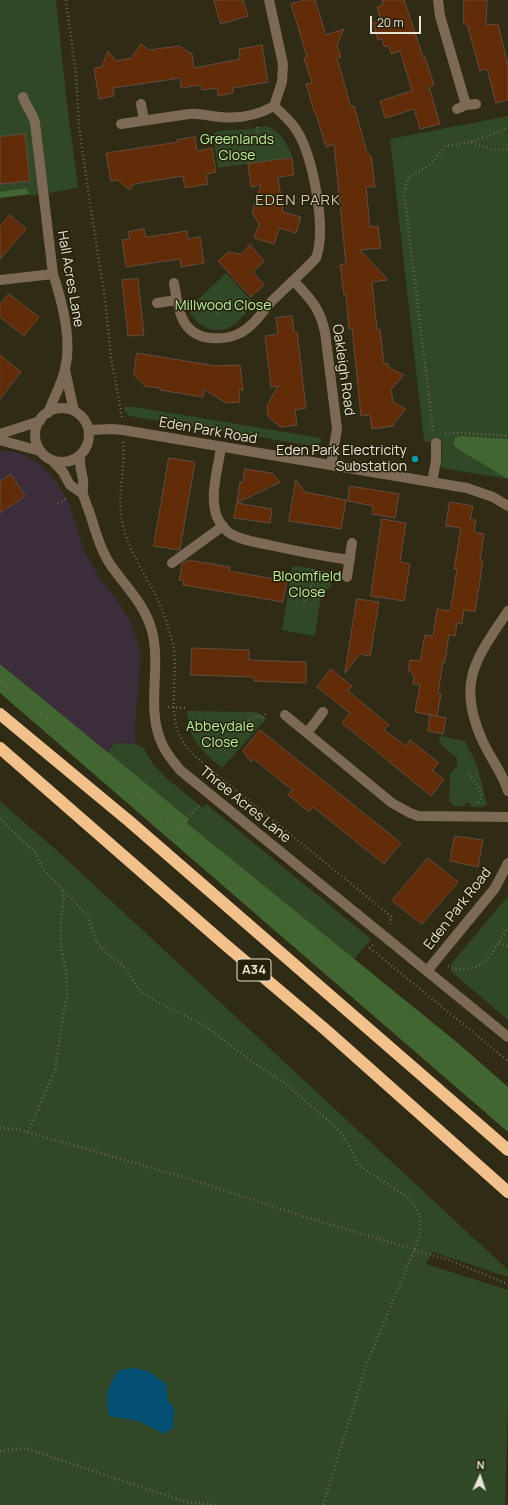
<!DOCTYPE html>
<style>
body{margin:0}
#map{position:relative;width:508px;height:1505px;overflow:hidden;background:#2f2b14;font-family:Manrope,sans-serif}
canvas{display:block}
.north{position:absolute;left:460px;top:1457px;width:40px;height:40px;-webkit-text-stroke:3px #26210a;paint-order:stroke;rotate:3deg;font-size:11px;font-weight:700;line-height:16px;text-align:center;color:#e8e5d7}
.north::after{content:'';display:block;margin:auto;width:14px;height:18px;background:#e8e5d7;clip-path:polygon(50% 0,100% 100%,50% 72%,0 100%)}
.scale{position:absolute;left:370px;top:16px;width:51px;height:18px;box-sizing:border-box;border:2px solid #e8e5d7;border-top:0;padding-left:5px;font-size:12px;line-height:14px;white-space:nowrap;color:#e8e5d7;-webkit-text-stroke:3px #26210a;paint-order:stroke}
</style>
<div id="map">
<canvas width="508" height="1505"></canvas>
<div class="north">N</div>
<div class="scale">20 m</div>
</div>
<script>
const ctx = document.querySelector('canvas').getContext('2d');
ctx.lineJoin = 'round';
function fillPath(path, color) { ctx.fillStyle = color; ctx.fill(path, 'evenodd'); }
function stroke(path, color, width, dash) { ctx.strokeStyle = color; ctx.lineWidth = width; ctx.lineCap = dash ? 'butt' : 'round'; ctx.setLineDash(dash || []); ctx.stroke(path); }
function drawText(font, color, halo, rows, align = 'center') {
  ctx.font = font + ' Manrope,sans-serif'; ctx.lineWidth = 3; ctx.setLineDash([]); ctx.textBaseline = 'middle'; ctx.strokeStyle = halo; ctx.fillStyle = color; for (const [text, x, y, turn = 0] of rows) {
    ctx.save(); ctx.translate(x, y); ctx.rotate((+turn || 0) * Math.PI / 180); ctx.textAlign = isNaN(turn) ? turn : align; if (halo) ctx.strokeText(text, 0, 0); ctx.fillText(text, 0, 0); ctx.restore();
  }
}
fillPath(new Path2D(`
 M0 451H12L29 457 44 468 56 481 69 503 85 553 101 580 122 607 129 619 136 636 140 653V669L135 725 136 744 115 743 107 753 0 664Z`), '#3b2d39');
fillPath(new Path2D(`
 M0 0H56L66 96 78 188 31 196 30 194 0 198Z
 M508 116V479L441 468 442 444 424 441 390 139Z
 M265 126C279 128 287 145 293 157L218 168 213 135 217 131 250 129Z
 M226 273 254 303C248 310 242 318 235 324 216 337 197 328 188 309Z
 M124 407H135L321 438V442L317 445H308L140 418 130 416 125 412Z
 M296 566 327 571C335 574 332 581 331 587L321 594 315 636 282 630 292 568Z
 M187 711 256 712 267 718 222 768C201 750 189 741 187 711Z
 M440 736 465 741 477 765 487 805 481 807H470V803H465V806H454L449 801 450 774 457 766V758L439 743Z
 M115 743 136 744 143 747 153 764 164 776 203 808 206 804 371 939 354 959 186 822 189 819 107 753Z
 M0 801 63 856 508 1270V1277L433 1252 426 1264 508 1290V1403L505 1505H0Z
 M508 896V1020L452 972 451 964Z`), '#314827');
fillPath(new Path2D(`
 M26 188 30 194 0 198V192Z
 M460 436 508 439V479L456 448C453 444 453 442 455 438Z
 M0 664 189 819 187 823 459 1044 508 1087V1132L0 693Z`), '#416632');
fillPath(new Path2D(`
 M134 1368 148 1371 166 1384 168 1400 174 1409 173 1428 164 1434 139 1421 109 1416C105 1395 107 1387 119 1370Z`), '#034f74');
const building = new Path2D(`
 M214 0H243L248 16 221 24Z
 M306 0H315L326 35 344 29 337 45 341 57 337 58 351 107 354 106 367 152 371 156 375 187H366L370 227 378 226 381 248 360 250 388 280 372 282 377 330 380 329 384 364 388 363V367L404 375 391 389 393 402 406 409 394 423V426L372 429 370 415 361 416 352 328 349 329 346 295H344L340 265 346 264 334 144 326 147 316 114H315L306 84 312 83 304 58 307 57 291 4Z
 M382 0H404L423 57H425L434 85 429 87 440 124 420 129 414 109 385 118 380 101 412 91 400 51 391 54 389 47 384 46 382 39 378 40 373 23 381 20 377 7 383 5Z
 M464 0H487L486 25 498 24 508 65V100L496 103 487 69 480 71 467 24H464Z
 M141 44 149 50 179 46 192 54 194 68 240 59 239 49 262 45 268 82 233 88V93L218 96 217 88 202 90 201 85 181 88 180 78 113 88 114 96 99 99 94 68 102 67 108 51 116 61 131 58Z
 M25 134 30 181 0 184V137Z
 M195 137 197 151 212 148 216 172 206 174 208 184 185 188 183 176 134 184 130 190 117 180 111 181 106 153 178 142 177 140Z
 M292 158 294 175 278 177 283 212 301 217 296 233 279 228 274 244 254 238 259 224 252 212 261 185 251 187 248 164Z
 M10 215 26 229 0 259V226Z
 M144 229 146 237 187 231 188 239 200 237 204 263 181 267 180 259 126 267 122 240 130 239 128 232Z
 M250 245 264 261 253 272 264 285 251 297 218 261 228 252 241 254Z
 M138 279 144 335 128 336 122 280Z
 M9 294 39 317 24 336 0 317V305Z
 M292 316 294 332H297L306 408 295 410 297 425 280 427 268 416 267 406 278 386 271 387 265 336 278 334 276 318Z
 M137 353 216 366 240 365 243 390H239L240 402 226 403 204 389 203 397 160 390V388L145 386 134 375Z
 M0 355 21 372 0 399Z
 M169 458 195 462 180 549 179 550 154 546Z
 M245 469 272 473 280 482 237 503 240 482H243Z
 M11 474 25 496 0 513V482Z
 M296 480 305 492 346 500 341 529 289 521Z
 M350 486 399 494 395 518 372 514 373 506 348 501Z
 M450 502 473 506 470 520H476L474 532 484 534 480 561H483L475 612 464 610 462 624 457 623 455 636 449 635 445 662H443L438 693 441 694 437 716 415 712 420 685 413 684 414 676 408 669 410 660 420 661 425 635 433 636 437 609 450 611 457 569H454L461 528 446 526Z
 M237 503 272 509 270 523 234 518Z
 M382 519 406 523 400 562 410 564 404 601 371 596Z
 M188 560 230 567 229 571 287 581 283 602 183 585 184 581 179 580 182 564Z
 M357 599 379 602 370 656 360 654 345 673Z
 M192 648 249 650V660L306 662V683L254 681V677L191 675Z
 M331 669 352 686 348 691 389 725 384 730 406 746 410 740 439 763 432 770 444 780 431 796 342 723 350 713 317 687Z
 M430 715 446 718 443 734 428 731Z
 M260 730 401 843 384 864 313 807 309 812 288 795 292 790 254 759 251 762 243 751Z
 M455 836 483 840 478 867 450 861Z
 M428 858 458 882 422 924 392 901Z`);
fillPath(building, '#622c09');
stroke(building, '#634c3f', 1);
stroke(new Path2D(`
 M66 0 76 75 79 126 88 191 105 299 111 357 122 417
 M471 142 508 128
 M236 144C249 140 261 145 257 126
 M218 314C223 303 234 302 243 307L245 309 243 313
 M433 431 404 192 408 178 431 164 445 146 471 142 493 150 508 149
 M445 434 460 433 508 436
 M123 442C126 468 117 495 122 521 126 544 139 564 150 585 161 605 170 627 174 650 177 675 169 713 179 734 185 750 199 759 211 770L392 917 390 924
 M58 504 67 498
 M304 601 313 582V568
 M0 681 180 828 200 804
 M168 707 187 708
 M218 727C235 728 243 724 258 715L262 718 266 714
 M469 774C474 782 487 794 478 803
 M0 819 35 852 43 869 88 916 96 941 106 953 123 966 140 991 153 1000 204 1025 251 1061 283 1082 340 1131 353 1152 358 1165 409 1198 420 1215V1233L414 1251 367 1363 323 1505
 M499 943 508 947
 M373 945 370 948 508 1061
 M448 966C453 969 458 969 464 969 491 968 494 945 508 928
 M0 1128 16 1129 177 1175 299 1215 449 1260 508 1284
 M28 1132 55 1070 63 1016 67 997 66 972 61 947V922L64 897 62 890
 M0 1451 25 1448 186 1502 219 1505`), '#6a6652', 2.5, [1, 3]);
stroke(new Path2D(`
 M269 0 283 64 282 82 274 106
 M438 0 440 16 466 105
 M23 97C26 107 33 113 35 123L53 274C62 301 72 341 65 369 62 384 53 399 48 413
 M141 104 144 120
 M457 109 466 105 476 104
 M121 124 189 114C200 113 209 116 220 117 239 119 258 115 274 106
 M0 280 53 274
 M294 281C311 300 319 306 325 332L337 429 331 465
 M174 283C178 307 180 335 210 338 221 339 231 338 240 333 253 327 262 312 272 301 286 287 302 273 316 258 327 229 313 157 297 131 292 122 282 114 274 106
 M157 303 176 300
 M65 370 74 411
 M35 435a27 27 0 1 1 54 0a27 27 0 1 1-54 0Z
 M89 430 112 429 123 430 467 488 493 497 508 506
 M0 434 40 421
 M0 440 40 451
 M221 447C218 469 209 496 217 517 219 522 224 528 228 532 239 540 256 542 269 545 296 551 322 556 350 560
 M80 455C79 465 81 470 83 479 84 484 82 489 83 494 85 501 88 508 90 514 96 532 101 552 112 567 127 588 145 605 152 631 161 667 147 705 160 739 164 751 172 760 180 770L508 1037
 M52 460 63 472 70 485 83 494
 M432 482 436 461V443
 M172 563 223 526
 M347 577 352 543
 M508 611C475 660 456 683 483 742 491 759 503 774 508 791
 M285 715 392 803 410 813 418 816 508 817
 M307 733 323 712
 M427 971 495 888 508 863`), '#7d6a55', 10);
stroke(new Path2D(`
 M0 714 129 821 508 1150
 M0 748 221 941 327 1031 508 1192`), '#f2c18b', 12);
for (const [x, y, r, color] of [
 [415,459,4,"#0f9aa8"]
]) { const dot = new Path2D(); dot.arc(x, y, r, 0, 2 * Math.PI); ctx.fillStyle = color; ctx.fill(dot); stroke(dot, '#26210a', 1.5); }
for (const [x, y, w] of [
 [254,970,34]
]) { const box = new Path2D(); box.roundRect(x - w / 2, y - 11, w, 22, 3); ctx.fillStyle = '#26210a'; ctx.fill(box); stroke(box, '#e8e5d7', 1); }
drawText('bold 13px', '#e8e5d7', null, [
 ["A34",254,970]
]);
drawText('14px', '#b9f1a2', '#26210a', [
 ["Greenlands",237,140],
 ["Close",237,156],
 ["Millwood Close",223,306],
 ["Bloomfield",307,577],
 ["Close",307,593],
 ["Abbeydale",220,727],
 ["Close",220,743]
]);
drawText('14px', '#e8e5d7', '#26210a', [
 ["Hall Acres Lane",70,279,80],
 ["Oakleigh Road",343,370,82],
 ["Eden Park Road",208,431,10],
 ["Three Acres Lane",245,805,39],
 ["Eden Park Road",458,909,-52]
]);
drawText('14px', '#e8e5d7', '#26210a', [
 ["Eden Park Electricity",407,451],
 ["Substation",407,467]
], 'right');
ctx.letterSpacing = '1px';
drawText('15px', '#cec8ad', '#26210a', [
 ["EDEN PARK",298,201]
]);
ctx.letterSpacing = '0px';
</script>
